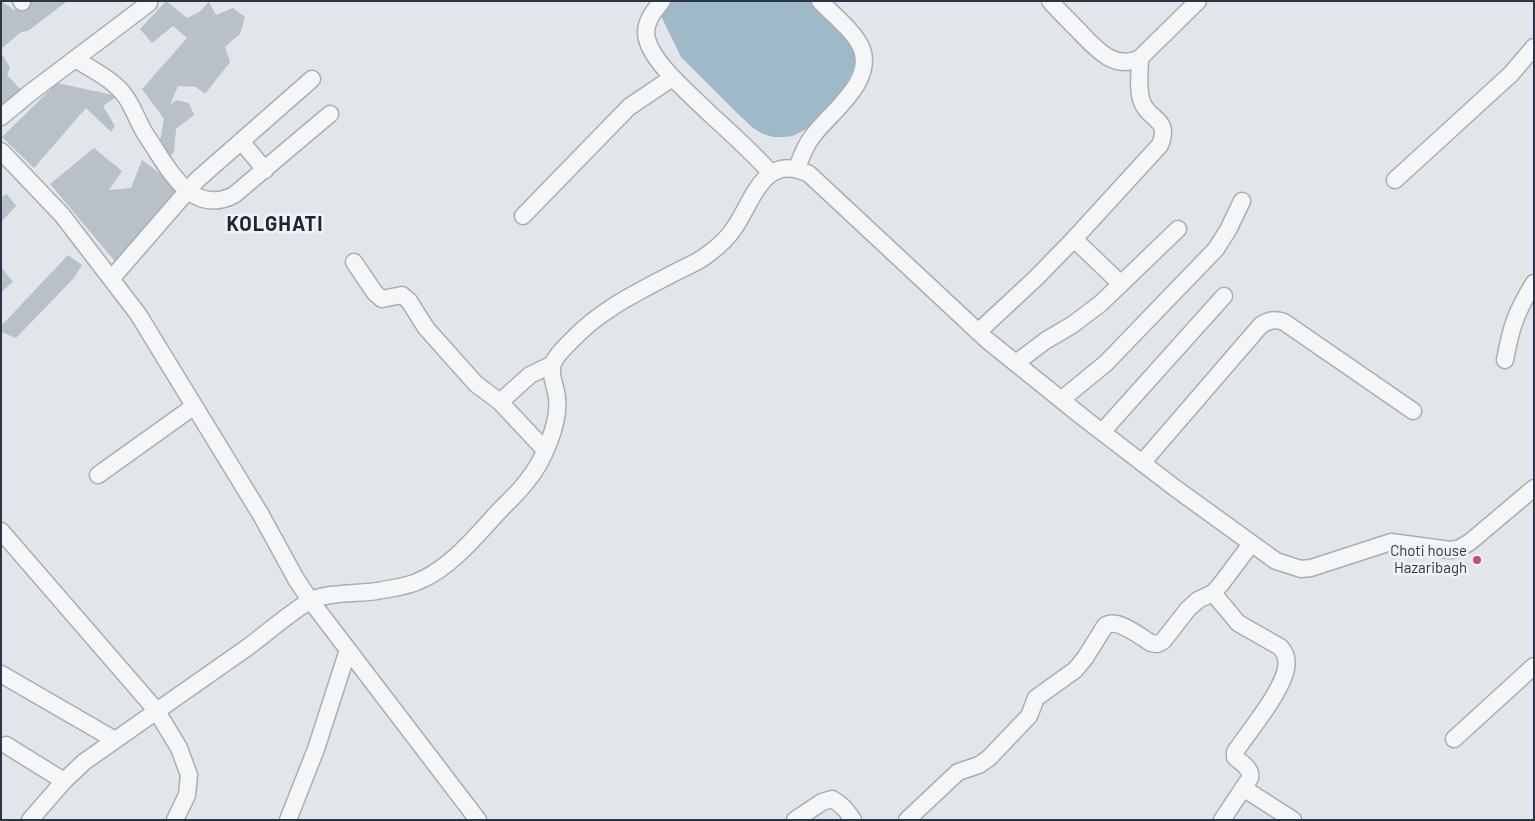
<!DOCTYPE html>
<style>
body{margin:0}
#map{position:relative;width:1535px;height:821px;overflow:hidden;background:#e2e6ea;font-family:Barlow,sans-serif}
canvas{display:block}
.frame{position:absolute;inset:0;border:2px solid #2a3641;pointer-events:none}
</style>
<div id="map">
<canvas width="1535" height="821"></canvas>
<div class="frame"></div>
</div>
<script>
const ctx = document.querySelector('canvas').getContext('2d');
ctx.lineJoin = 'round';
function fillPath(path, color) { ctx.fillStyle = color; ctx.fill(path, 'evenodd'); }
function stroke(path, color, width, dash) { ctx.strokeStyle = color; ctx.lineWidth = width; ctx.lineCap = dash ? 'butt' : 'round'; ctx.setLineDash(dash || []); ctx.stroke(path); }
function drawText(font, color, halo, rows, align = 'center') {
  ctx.font = font + ' Barlow,sans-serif'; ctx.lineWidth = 5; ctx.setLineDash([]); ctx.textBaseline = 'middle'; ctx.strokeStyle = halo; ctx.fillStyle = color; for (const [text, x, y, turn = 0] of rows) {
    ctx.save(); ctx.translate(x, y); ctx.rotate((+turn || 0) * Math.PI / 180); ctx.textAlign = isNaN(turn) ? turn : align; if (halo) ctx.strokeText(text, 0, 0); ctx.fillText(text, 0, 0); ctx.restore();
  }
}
fillPath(new Path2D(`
 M669 1H813L852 45 856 56 855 67 845 86 832 106 816 124 793 136 783 137H773L763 134 753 128 736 112 681 57 661 16 664 6Z`), '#9ebac9');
fillPath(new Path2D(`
 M1 1 14 10 30 1 66 2 28 31 21 32 1 49Z
 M166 1 187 18 199 12 209 2 216 15 233 8 245 17 240 34 225 47 230 62 205 94 196 87 178 86 170 105 176 100 189 103 194 115 176 129 174 152 169 158 159 145 164 119 142 89 187 38 173 26 152 43 140 29Z
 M1 52 10 68 7 75 24 93 1 113Z
 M57 83 118 96 103 106 115 126 111 132 86 108 34 168 2 137Z
 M94 148 122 171 109 190 131 188 142 160 181 189 118 265 50 184Z
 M7 194 16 206 1 222V197Z
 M68 255 82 265 74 278 16 338 1 332V326Z
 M1 267 13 282 1 292Z`), '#b9c0c7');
const minor = new Path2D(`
 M21 1 22 2
 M662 1C653 12 643 24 647 39 653 64 692 96 710 114 731 133 752 152 771 173
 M1050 1C1060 12 1070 22 1080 32 1096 49 1115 71 1140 58L1198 1
 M75 59C91 69 110 78 122 92 131 102 135 115 141 126 145 135 152 143 157 152 175 180 197 214 234 195L330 114
 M1 117 30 93 149 3
 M241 141 265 170
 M1 151 62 215 138 314 261 515 296 579 310 600 478 820
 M797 168C801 157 805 146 812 137 829 113 876 82 861 47 853 30 833 15 820 1
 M1395 180 1511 74 1534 47
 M523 216 629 107 672 78
 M1074 239 1121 284
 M354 262 375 293 382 299 402 295 409 301 426 328 476 384 500 402 545 450
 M112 278 197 180 312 79
 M978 332 1036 278 1074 239 1160 145C1171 118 1149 121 1142 102 1137 89 1140 71 1140 58
 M1505 360C1511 327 1516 312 1534 283
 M1016 363 1045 341 1072 325 1100 304 1178 229
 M1061 400 1106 363 1216 249 1228 230 1242 201
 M500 402 530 375 553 364
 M1102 432 1224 296
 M1142 463 1261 325C1269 320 1275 319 1284 322L1413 411
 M98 475 193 407
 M1 531 156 710 179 748 189 775 187 795 175 820
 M1213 593 1238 623 1280 647C1287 654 1288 663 1285 673 1277 698 1250 730 1235 752V757C1241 763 1252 768 1250 778L1222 820
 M1 674 115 740
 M1454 739 1534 666
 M6 745 64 781
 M1243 788 1293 820
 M30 820 64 781 84 762C138 724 193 686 248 647 268 632 287 615 308 602 323 592 359 594 377 591 392 588 408 587 421 580 451 567 478 534 500 510 509 501 519 492 527 481 543 462 560 423 557 398 556 386 549 375 553 363 557 354 565 347 572 340 600 310 636 293 672 274 683 268 697 263 707 255 718 247 728 238 735 227 754 198 765 152 809 174L987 340 1085 419 1175 488 1276 561 1301 569 1311 568 1391 542 1450 550 1460 548 1470 542 1534 488
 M288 820 316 749 348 650
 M795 820 822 802 832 799C842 804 847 811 853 820
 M907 820 958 772 979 765 989 758 1029 716 1036 698 1075 670 1085 658 1105 626C1117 617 1139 636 1151 643L1157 644 1163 641 1188 609 1198 600 1213 593 1221 584 1251 544`);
stroke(minor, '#a7aeb4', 19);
stroke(minor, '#f5f6f8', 16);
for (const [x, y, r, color] of [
 [1477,560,5,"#cb4b72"]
]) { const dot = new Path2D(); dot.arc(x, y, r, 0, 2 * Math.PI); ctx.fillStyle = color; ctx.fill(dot); stroke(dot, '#f1f5f7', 2); }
drawText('15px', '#2a3641', '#f1f5f7', [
 ["Choti house",1467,551],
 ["Hazaribagh",1467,568]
], 'right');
ctx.letterSpacing = '1px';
drawText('bold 20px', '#1c2732', '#f1f5f7', [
 ["KOLGHATI",275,224]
]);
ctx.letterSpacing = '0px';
</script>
